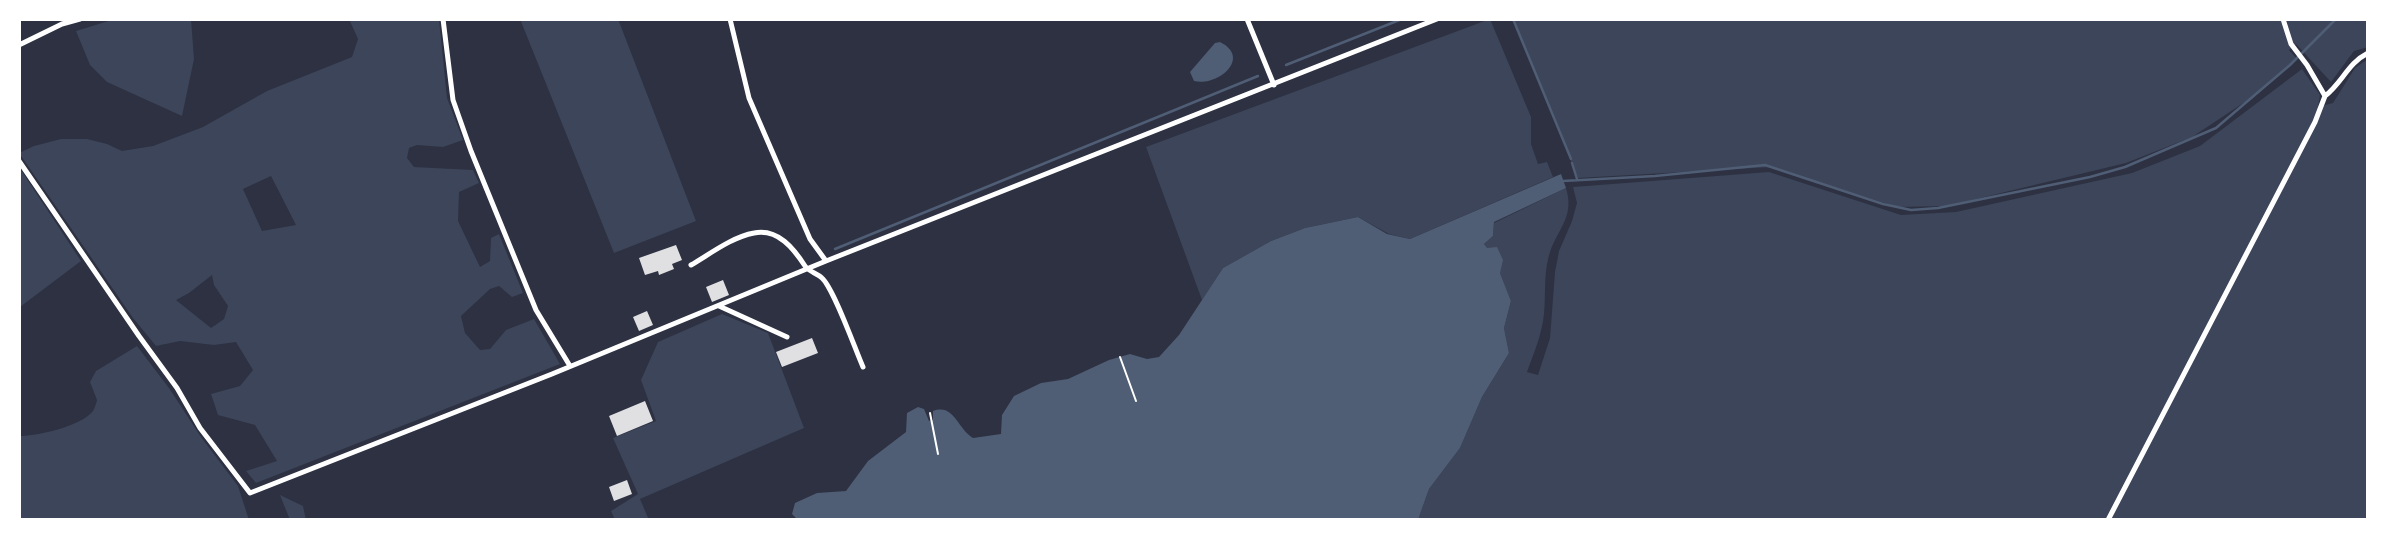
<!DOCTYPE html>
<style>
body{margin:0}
#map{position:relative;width:2387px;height:539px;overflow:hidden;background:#2d3142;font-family:"Golos Text",sans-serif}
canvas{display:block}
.frame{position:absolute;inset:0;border:21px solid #fff;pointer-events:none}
</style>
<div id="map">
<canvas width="2387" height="539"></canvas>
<div class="frame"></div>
</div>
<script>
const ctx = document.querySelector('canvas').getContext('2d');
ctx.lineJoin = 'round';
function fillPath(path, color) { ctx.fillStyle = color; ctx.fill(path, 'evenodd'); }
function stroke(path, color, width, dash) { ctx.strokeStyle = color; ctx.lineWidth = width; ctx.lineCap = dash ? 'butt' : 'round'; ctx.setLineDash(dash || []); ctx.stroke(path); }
fillPath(new Path2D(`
 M115 19H191L194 59 182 116 107 82 90 65 76 31Z
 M349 19H439L447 98 463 140 443 147 417 145 409 148 407 158 414 167 473 170 479 183 459 192 458 221 480 267 490 261 491 238 499 234 523 293 512 297 499 286 490 289 461 316 465 333 480 350 490 349 506 330 534 319 560 364 256 483 246 471 277 461 255 425 218 415 211 394 240 386 253 370 236 342 214 345 180 341 156 346 133 318 19 153 34 146 61 139H87L107 144 122 151 153 146 203 127 267 91 352 57 358 39ZM271 176 296 225 262 231 243 189ZM212 275 214 285 228 306 224 319 211 328 176 300 189 293Z
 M520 19H618L696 221 614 253Z
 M1490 19 1531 117V144L1538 164 1547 162 1553 177 1410 239 1389 234 1358 217 1305 228 1271 241 1223 268 1202 300 1146 147Z
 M1513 19H2368V47L2354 51 2331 82 2296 44 2289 50 2297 59 2257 94 2192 137 2126 163 1947 206 1897 207 1771 167 1578 178Z
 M2368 59V520H1418L1429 489 1460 448 1482 397 1509 353 1504 328 1511 301 1500 273 1484 244 1493 236 1494 223 1566 188C1574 215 1561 225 1551 249 1543 271 1546 292 1544 314 1542 334 1534 353 1527 372L1538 375 1550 338 1555 272 1559 251 1572 221 1577 203 1573 187 1769 172 1901 215 1956 212 2132 173 2200 146 2302 69 2320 95 2318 107 2333 103 2355 68Z
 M19 167 81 261 20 307H19Z
 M722 314 768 333 804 428 640 499 649 520H615L611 511 638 494 613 438 656 421 641 380 658 342Z
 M137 346 169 388 201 437 238 486 249 520H19V436C38 436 81 426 93 411 94 410 97 401 97 400L90 382 96 371Z
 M280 495 303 506 306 520H290Z`), '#3c4559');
fillPath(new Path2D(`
 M1220 42C1252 58 1218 87 1194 81L1190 72 1215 43Z
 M1561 174 1566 188 1494 222 1493 236 1484 244 1487 248 1497 247 1503 260 1500 273 1511 301 1504 328 1509 353 1482 397 1460 448 1429 489 1418 520H798L792 514 795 503 817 493 846 491 868 461 906 432 907 413 918 407 924 409 929 421 933 420V411C954 403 957 428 973 438L1001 434 1002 415 1014 396 1041 383 1068 379 1109 360 1130 354 1147 359 1159 357 1179 335 1223 268 1271 241 1305 228 1358 217 1387 234 1410 239Z`), '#4f5d75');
stroke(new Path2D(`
 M1513 19 1571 159
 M1286 65 1402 19
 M1572 163 1577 179
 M1563 181 1655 176 1765 165 1883 204 1911 210 1938 208 2090 177 2125 167 2216 128 2290 65 2336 19
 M835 249 1258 76`), '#4f5d75', 2.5);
fillPath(new Path2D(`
 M676 245 682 260 672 264 674 269 659 275 658 271 645 275 639 258Z
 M723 280 729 295 712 302 706 287Z
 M647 311 653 325 639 331 633 317Z
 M812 338 818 353 782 367 776 352Z
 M645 401 653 421 617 436 609 416Z
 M627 480 632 494 614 501 609 487Z`), '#e0e0e3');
stroke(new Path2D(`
 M1120 357 1136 401
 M930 413 938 454`), '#fff', 2);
stroke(new Path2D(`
 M443 19 453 100 471 151 536 310 570 366
 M730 19 749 98 810 239 826 261 1437 19
 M1247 19 1274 85
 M19 45 62 24 80 19
 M2325 96C2342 83 2348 63 2368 53
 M19 161 139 336 177 388 200 428 250 493 552 374 826 261
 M691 265C710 254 732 237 754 233 778 228 794 249 805 266 809 272 817 273 822 278 834 289 855 349 863 367
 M719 306 787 337
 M2108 520 2315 122 2325 96 2307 65 2291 44 2283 19`), '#fff', 5);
</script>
